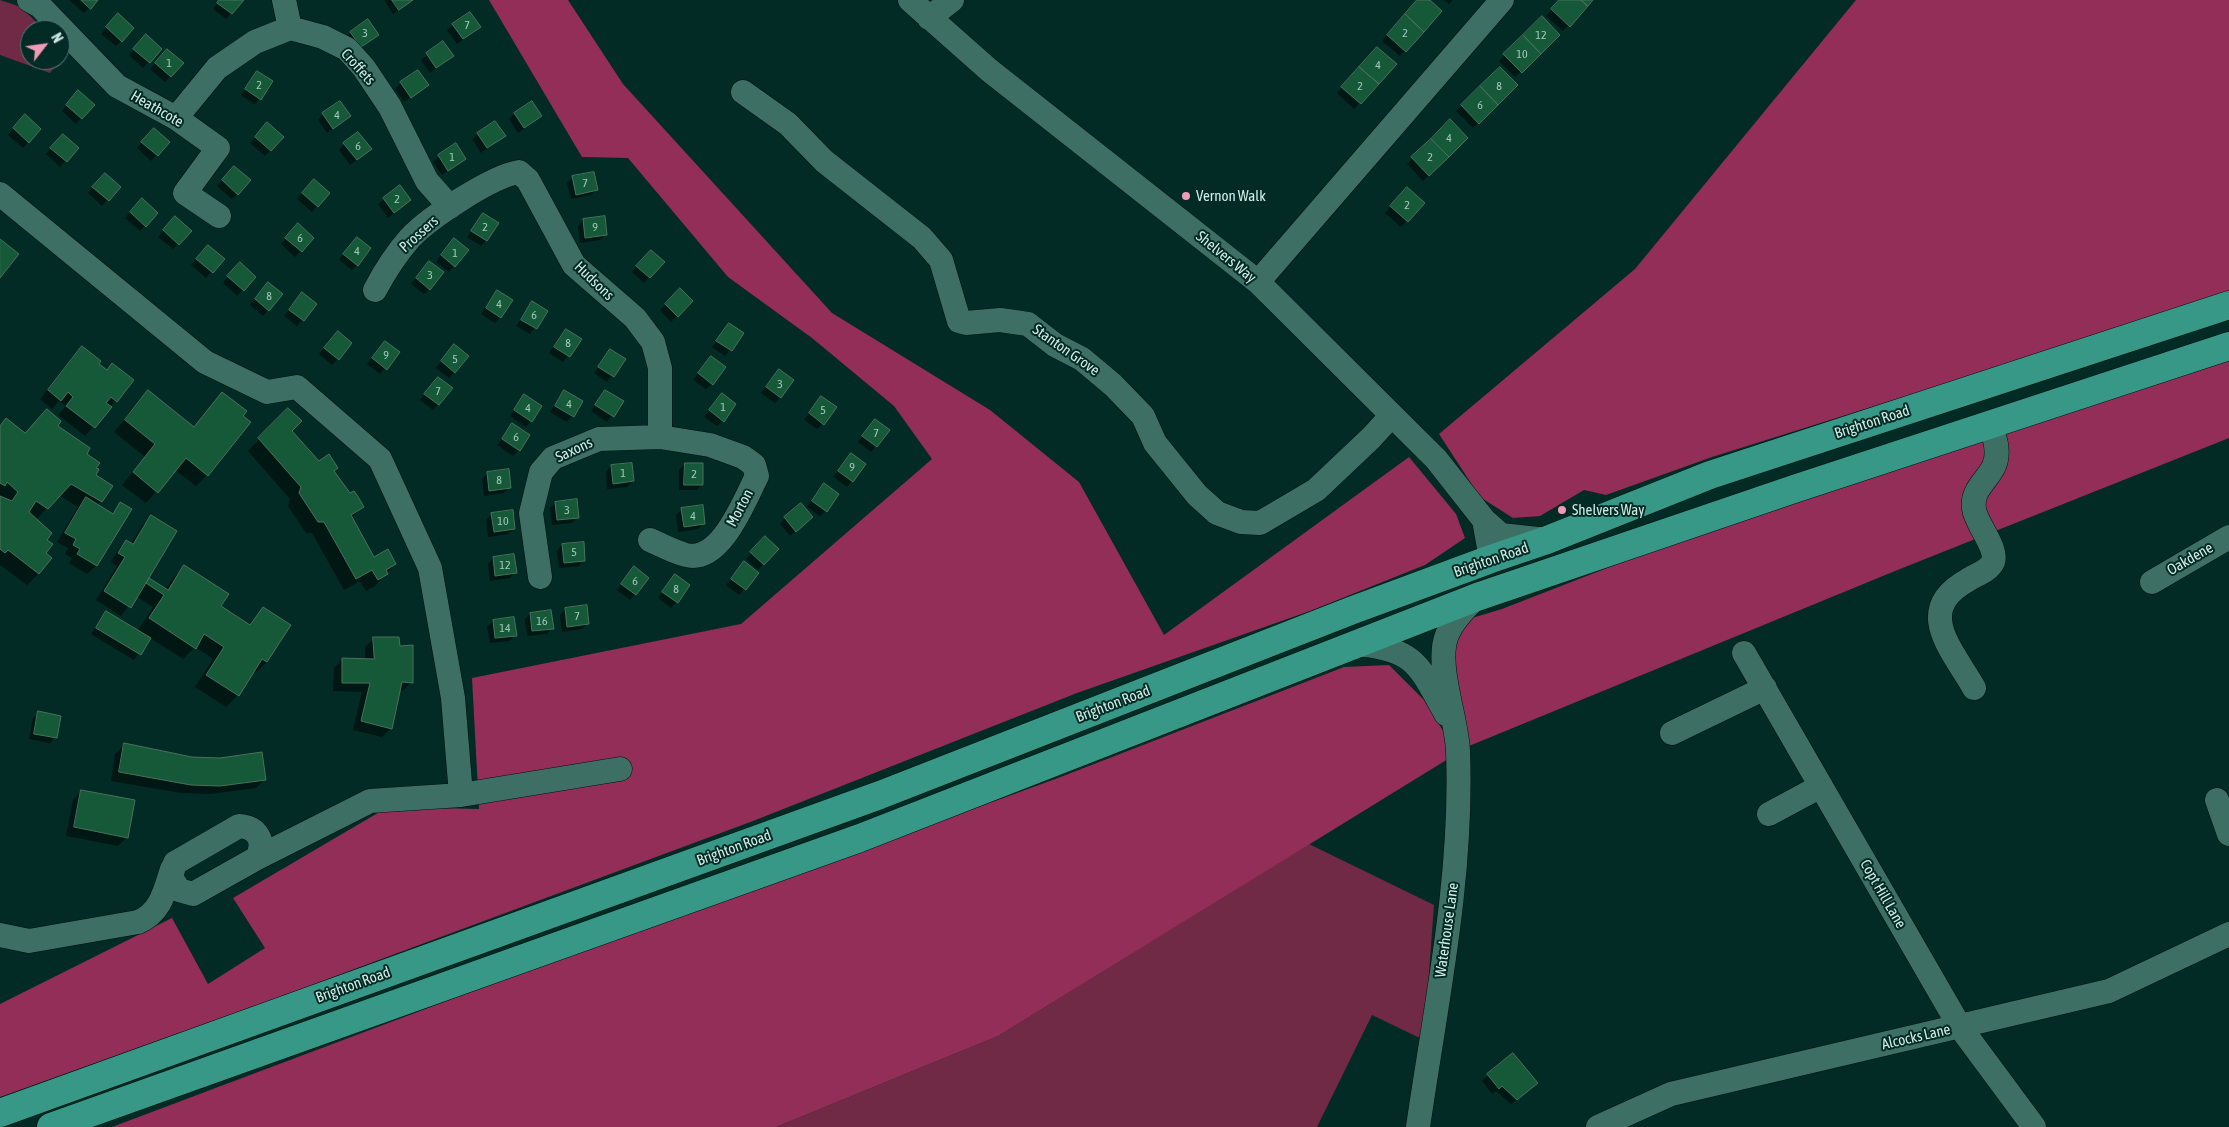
<!DOCTYPE html>
<style>
body{margin:0}
#map{position:relative;width:2229px;height:1127px;overflow:hidden;background:#022b25;font-family:"Asap Condensed",sans-serif}
canvas{display:block}
.north{position:absolute;left:20px;top:20px;width:50px;height:50px;box-sizing:border-box;background:#022b25;border:1px solid #557872;border-radius:50%;rotate:60deg;font-size:14px;font-weight:700;line-height:20px;text-align:center;color:#d2ebe5}
.north::after{content:'';display:block;margin:auto;width:18px;height:22px;background:#f09ab6;clip-path:polygon(50% 0,100% 100%,50% 72%,0 100%)}
</style>
<div id="map">
<canvas width="2229" height="1127"></canvas>
<div class="north">N</div>
</div>
<script>
const ctx = document.querySelector('canvas').getContext('2d');
ctx.lineJoin = 'round';
function fillPath(path, color) { ctx.fillStyle = color; ctx.fill(path, 'evenodd'); }
function stroke(path, color, width, dash) { ctx.strokeStyle = color; ctx.lineWidth = width; ctx.lineCap = dash ? 'butt' : 'round'; ctx.setLineDash(dash || []); ctx.stroke(path); }
function drawText(font, color, halo, rows, align = 'center') {
  ctx.font = font + ' "Asap Condensed",sans-serif'; ctx.lineWidth = 4; ctx.setLineDash([]); ctx.textBaseline = 'middle'; ctx.strokeStyle = halo; ctx.fillStyle = color; for (const [text, x, y, turn = 0] of rows) {
    ctx.save(); ctx.translate(x, y); ctx.rotate((+turn || 0) * Math.PI / 180); ctx.textAlign = isNaN(turn) ? turn : align; if (halo) ctx.strokeText(text, 0, 0); ctx.fillText(text, 0, 0); ctx.restore();
  }
}
fillPath(new Path2D(`
 M0 0 21 7 44 30H30V60H60L50 73 0 55Z
 M1309 844 1434 905 1424 1040 1372 1015 1317 1127H776L998 1036Z`), '#712a46');
fillPath(new Path2D(`
 M489 0H568L623 84 832 313 990 410 1079 482 1164 635 1409 457 1456 514 1465 538 1425 565 1310 611 1077 693 753 821 290 993 0 1097V1004L172 918 208 984 265 948 233 898 388 807 479 809 472 678 741 624 932 459 894 406 812 338 728 277 628 158 582 157Z
 M1856 0H2229V295L1712 457 1606 495 1584 490 1540 516 1513 518 1480 497 1439 434 1635 269Z
 M2229 361V438L1895 571 1469 746 1455 672 1456 639 1472 618 1502 609 1625 561 1866 479Z
 M1389 665 1424 700 1445 734 1448 759 998 1036 776 1127H112L444 1002 1058 778 1344 667Z`), '#932e58');
fillPath(new Path2D(`
 M69 0H96L84 13Z
 M220 0H242L226 19 213 9Z
 M384 0H412L393 14Z
 M1419 0H1428L1405 51 1400 56 1382 41Z
 M1444 0H1453L1449 4Z
 M1560 0H1592L1563 31 1546 16Z
 M1542 18 1558 35 1515 77 1499 61Z
 M113 20 121 41 116 46 101 34Z
 M453 25 479 27 457 44 447 30Z
 M351 32 377 35 355 52 346 38Z
 M140 42 160 49 143 68 129 55Z
 M443 43 452 56 430 73 421 60Z
 M1372 54 1395 64 1354 109 1337 93Z
 M162 56 182 64 165 82 150 69Z
 M1500 69 1516 85 1473 128 1456 111Z
 M258 73 260 99 254 104 241 95Z
 M401 83 427 85 404 102 395 89Z
 M73 98 81 118 76 124 62 111Z
 M323 114 349 116 327 133 318 120Z
 M514 114 541 116 518 133 509 119Z
 M20 121 28 142 23 148 8 135Z
 M1450 121 1466 138 1423 181 1407 164Z
 M262 130 270 150 265 156 250 143Z
 M478 134 504 136 481 153 472 139Z
 M148 135 169 142 151 161 137 148Z
 M57 141 77 148 60 167 46 154Z
 M344 144 364 154 350 165 339 150Z
 M455 144 465 158 442 175 433 162Z
 M229 173 238 194 232 199 217 186Z
 M573 177 596 190 591 195 571 199 567 183Z
 M99 180 119 187 102 206 88 193Z
 M308 186 328 194 312 212 297 199Z
 M400 187 410 200 388 218 378 204Z
 M1402 194 1423 203 1401 227 1385 213Z
 M137 205 145 226 140 231 125 218Z
 M483 214 486 241 481 246 467 237Z
 M583 220 605 235 600 240 580 243 578 226Z
 M170 223 178 244 173 249 158 237Z
 M292 231 301 251 295 257 281 244Z
 M357 238V265L352 270 339 260Z
 M448 246 467 250 449 272 436 262Z
 M203 252 223 259 206 278 191 265Z
 M645 257 663 262 644 283 632 272Z
 M429 262 430 289 424 294 411 284Z
 M234 270 254 277 237 296 223 283Z
 M263 289 268 310 263 316 250 305Z
 M680 290 692 302 671 322 660 310Z
 M497 291 500 317 495 323 481 314Z
 M297 300 316 304 297 326 284 316Z
 M532 303 546 312 530 334 516 326Z
 M729 324 742 334 725 356 712 347Z
 M566 330 580 339 563 362 549 353Z
 M332 338 338 359 332 365 319 354Z
 M82 347 106 371 112 365 132 381 85 436 58 415 66 406 59 401 52 409 40 399Z
 M380 348 398 353 380 374 367 364Z
 M610 350 624 359 607 382 594 373Z
 M449 351 455 372 449 378 436 368Z
 M711 357 712 384 706 389 693 380Z
 M779 371 780 397 775 403 761 393Z
 M438 378 451 389 433 410 420 400Z
 M606 391 622 402 607 422 591 411Z
 M148 392 193 428 223 394 207 475 196 486 175 470 146 503 122 485 145 457 114 432Z
 M565 392 582 402 567 422 550 412Z
 M722 394 723 421 717 426 704 417Z
 M524 396 531 421 526 427 510 416Z
 M821 398 823 424 817 429 804 420Z
 M288 410 290 431 319 463 333 472 349 495 362 507 351 518 374 558 395 564 375 586 366 591 360 581 344 590 312 533H306L288 506 290 499 248 451Z
 M875 420 889 430 871 452 858 442Z
 M512 425 519 450 513 456 497 445Z
 M0 426 25 434 56 426 85 455 94 468V475L111 487 97 505 111 514 121 503 130 509 96 566 87 574 69 563 72 558 65 554 68 548 57 542 78 507 59 495 36 520 45 540 44 554 50 558 38 574 27 585 0 565Z
 M851 455 852 481 847 487 833 477Z
 M685 464 702 485 696 490H679V470Z
 M611 466 633 481 627 487 607 489 606 472Z
 M488 473 510 487 504 493 484 496 482 479Z
 M824 485 826 511 820 516 807 507Z
 M556 503 577 518 572 523 552 525 550 508Z
 M682 509 704 523 698 529 678 532 676 515Z
 M492 514 514 528 508 534 488 537 486 520Z
 M151 517 145 583 149 580 165 590 173 578 185 566 219 607 248 625 263 608 267 662 255 673 253 672 238 695 226 707 195 687 213 659 195 647 183 659 150 638 134 660 91 634 106 613 137 632 153 607 136 596 121 616 96 600 117 566 111 562 118 550 126 541 131 544 142 526Z
 M785 518 806 523 790 536 780 524Z
 M765 538 777 549 758 570 746 559Z
 M562 545 584 560 579 566 559 568 557 551Z
 M493 558 515 572 510 578 490 581 488 564Z
 M744 563 757 573 739 595 726 585Z
 M629 574 635 594 630 600 617 590Z
 M670 582 689 586 671 608 658 598Z
 M566 609 588 623 582 629 562 632 560 615Z
 M530 614 552 628 547 634 527 636 525 619Z
 M513 619 515 635 510 641 490 643 487 627 493 621Z
 M374 638 399 647 411 682 403 691 399 690 391 728 382 737 353 730 362 692 333 691 334 668 342 660H365V647Z
 M39 713 55 737 50 743 29 739 33 718Z
 M124 745 192 758 265 779 256 788 211 794 181 793 111 781 115 754Z
 M81 791 127 837 118 846 66 836 73 800Z
 M1513 1055 1531 1089 1511 1104 1496 1091 1492 1094 1482 1081Z`), '#0007');
const building = new Path2D(`
 M81 0H98L91 9Z
 M219 0H244L232 14 217 3Z
 M392 0H413L399 10Z
 M1417 0H1430L1442 11 1424 32 1405 14Z
 M1559 0H1581L1588 6 1570 27 1551 9Z
 M1581 0H1593L1588 6Z
 M470 12 481 27 463 39 452 24Z
 M118 13 134 28 122 42 106 27Z
 M1405 14 1424 32 1406 52 1387 35Z
 M1542 16 1560 35 1541 54 1523 35Z
 M368 19 379 35 361 47 350 32Z
 M146 34 162 49 150 63 133 49Z
 M1523 35 1541 54 1522 73 1503 54Z
 M443 41 454 56 436 68 426 53Z
 M1377 47 1397 64 1379 84 1359 67Z
 M167 49 184 63 171 77 155 63Z
 M1359 67 1379 84 1361 104 1341 87Z
 M1500 67 1518 85 1498 105 1480 86Z
 M418 70 429 85 411 98 400 82Z
 M257 71 273 81 261 100 245 89Z
 M1480 86 1498 105 1479 124 1461 105Z
 M78 90 95 105 82 119 66 105Z
 M340 101 351 116 333 129 322 113Z
 M532 101 542 116 524 128 514 113Z
 M25 114 41 129 29 143 13 128Z
 M1450 119 1468 138 1449 157 1431 139Z
 M495 121 506 136 487 148 477 133Z
 M267 122 284 137 271 151 255 137Z
 M154 128 170 142 158 156 141 142Z
 M358 132 372 149 357 160 343 143Z
 M63 134 79 148 67 162 50 148Z
 M1431 139 1449 157 1429 176 1411 157Z
 M456 143 466 159 448 171 438 155Z
 M234 166 251 180 238 195 222 180Z
 M594 172 598 190 576 195 572 176Z
 M105 173 121 187 109 201 92 187Z
 M314 179 330 193 318 207 302 193Z
 M400 185 411 200 394 213 383 198Z
 M1407 187 1425 203 1408 222 1390 206Z
 M142 198 158 213 146 227 130 212Z
 M483 213 499 223 487 241 471 231Z
 M175 216 192 231 179 245 163 230Z
 M605 216 607 235 585 238 583 219Z
 M298 223 314 238 302 252 285 238Z
 M357 237 371 248 358 266 343 254Z
 M454 238 469 250 455 267 441 255Z
 M0 239 19 254 0 278Z
 M208 245 225 259 213 273 196 259Z
 M651 250 665 262 650 278 636 266Z
 M429 261 444 272 430 290 416 278Z
 M240 262 256 277 244 291 227 276Z
 M268 282 283 294 269 311 255 299Z
 M680 288 693 301 678 317 665 304Z
 M497 290 513 300 501 318 486 308Z
 M302 292 317 304 304 321 289 310Z
 M532 301 548 311 537 329 521 320Z
 M729 323 744 333 732 351 716 341Z
 M566 329 582 339 570 357 554 347Z
 M338 331 352 343 339 360 324 348Z
 M385 341 400 352 387 370 372 358Z
 M454 344 469 356 455 373 441 361Z
 M82 346 101 361 99 364 107 370 112 363 134 380 117 402 111 397 106 403 112 407 95 428 66 406 73 397 68 392 61 401 48 390Z
 M610 349 626 359 614 377 598 367Z
 M711 356 726 367 713 385 698 373Z
 M779 369 794 380 781 398 766 387Z
 M438 377 453 388 439 405 424 394Z
 M148 390 194 427 222 392 247 411 243 416 251 422 208 476 186 458 158 493 133 472 155 444 125 420Z
 M564 390 583 401 574 417 555 406Z
 M605 390 624 401 614 417 595 405Z
 M722 393 736 404 724 422 709 410Z
 M524 394 542 406 532 422 514 410Z
 M821 396 837 407 824 425 809 413Z
 M288 408 302 421 292 431 319 461 329 454 338 468 334 471 350 493 354 491 357 495 364 507 351 515 374 557 388 549 396 564 386 570 388 574 378 580 372 570 356 579 324 522H318L299 493 301 487 258 438Z
 M47 409 61 421 58 426 90 448 87 454 100 463 96 468 99 469 96 475 113 486 102 502 71 484 48 509 36 501 29 512 52 533 47 540 53 544 46 553 52 558 39 574 8 550 5 553 0 549V496L12 501 18 492 7 482 5 486 0 483V426L6 418 25 433Z
 M875 419 890 430 877 447 862 436Z
 M512 423 530 435 520 451 502 439Z
 M851 453 866 464 853 482 838 471Z
 M632 463 634 481 613 484 611 465Z
 M685 463H703V485H684Z
 M509 469 511 488 489 491 487 472Z
 M824 483 839 494 827 512 812 501Z
 M86 497 113 514 120 502 132 509 97 566 77 554 80 549 73 545 76 539 65 533Z
 M577 499 579 518 557 520 555 502Z
 M801 503 813 517 796 532 784 517Z
 M703 505 705 524 684 527 681 508Z
 M513 510 515 529 494 532 491 513Z
 M151 515 177 531 131 608 104 591 125 557 118 553 126 540 133 544Z
 M765 536 779 549 764 565 750 552Z
 M584 542 585 561 564 563 562 544Z
 M514 554 517 573 495 576 493 557Z
 M744 561 759 573 746 590 731 579Z
 M184 565 229 594 221 606 250 625 263 607 291 625 267 662 262 659 239 696 206 675 224 647 204 634 196 649 149 618 164 595 146 583 149 578 168 590Z
 M634 566 649 578 636 595 621 584Z
 M675 574 690 585 678 603 662 592Z
 M587 605 589 624 567 627 565 608Z
 M551 610 554 629 532 631 530 613Z
 M106 611 151 638 141 655 96 628Z
 M514 617 517 636 495 638 493 620Z
 M373 637H399L400 646 413 645V683L402 682 392 729 361 721 370 683H342V658L374 659Z
 M38 711 61 716 57 738 34 734Z
 M124 743 192 757 220 758 262 752 266 780 220 786 191 785 119 772Z
 M81 790 135 800 128 838 74 827Z
 M1513 1053 1538 1083 1517 1100 1502 1086 1499 1089 1487 1074Z`);
fillPath(building, '#155939');
stroke(building, '#4a715b', 1);
const minor = new Path2D(`
 M29 0 40 6 117 86 176 118 218 148 185 193 219 216
 M284 0 290 28
 M910 0 989 70 1258 282 1436 459 1484 520 1491 559
 M929 18 952 0
 M743 92 788 124 824 161 922 238 941 260 959 321 966 323 1000 320 1028 324 1055 345 1082 359 1113 385 1143 416 1155 443 1197 495 1217 513 1241 522 1260 523 1316 490 1371 438 1392 415
 M176 118 217 68 255 42 290 28 323 37 347 49 364 68 390 107 427 181 450 207
 M0 194 205 362 267 392 297 387 380 459 430 568 453 698 461 795
 M1258 282 1502 0
 M375 290C385 271 396 254 410 238 429 218 492 176 519 172L528 180 574 265 635 318 653 342 660 368V437
 M1484 520 1501 535 1547 540
 M540 577 531 513 541 472 553 458 599 439 660 437 710 445 743 457 754 465 757 476C745 499 721 564 686 555 674 552 661 545 650 540
 M2152 582 2229 537
 M1358 644C1417 650 1419 666 1446 714
 M1744 653 1960 1027 2034 1127
 M1974 688C1952 649 1913 610 1968 580 1975 575 1989 571 1993 562 1998 548 1976 524 1974 509 1971 490 1987 481 1994 466 2000 452 1995 437 1990 425
 M1672 733 1765 688
 M2217 800 2229 834
 M1769 814 1821 786
 M239 826C257 827 266 841 257 858L193 894 179 890 171 877 175 863Z
 M257 858 370 801 461 795 620 769
 M0 935 29 941 138 922C161 913 165 890 172 869
 M1418 1127C1436 1003 1463 877 1458 751 1457 719 1435 664 1447 635 1453 620 1465 608 1477 597
 M1598 1127 1671 1094 2109 991 2229 934`);
const highway = new Path2D(`
 M0 1113 880 795 1353 610 1491 559 1547 540 1710 475 2229 305
 M51 1127 860 838 1477 597 1794 489 2229 346`);
stroke(minor, '#00120e', 25);
stroke(highway, '#00120e', 29);
stroke(minor, '#3d6f65', 24);
stroke(highway, '#389887', 28);
for (const [x, y, r, color] of [
 [1186,196,5,"#f09ab6"],
 [1562,510,5,"#f09ab6"]
]) { const dot = new Path2D(); dot.arc(x, y, r, 0, 2 * Math.PI); ctx.fillStyle = color; ctx.fill(dot); stroke(dot, '#022b25', 2); }
drawText('12px', '#a3c6ba', null, [
 ["7",467,25],
 ["3",365,33],
 ["2",1405,33],
 ["12",1541,35],
 ["10",1522,54],
 ["1",169,63],
 ["4",1378,65],
 ["2",259,85],
 ["2",1360,86],
 ["8",1499,86],
 ["6",1480,105],
 ["4",337,115],
 ["4",1449,138],
 ["6",358,146],
 ["1",452,157],
 ["2",1430,157],
 ["7",585,183],
 ["2",397,199],
 ["2",1407,205],
 ["2",485,227],
 ["9",595,227],
 ["6",300,238],
 ["4",357,251],
 ["1",455,253],
 ["3",430,275],
 ["8",269,296],
 ["4",499,304],
 ["6",534,315],
 ["8",568,343],
 ["9",386,355],
 ["5",455,359],
 ["3",780,384],
 ["7",438,391],
 ["4",569,404],
 ["1",723,407],
 ["4",528,408],
 ["5",823,410],
 ["7",876,433],
 ["6",516,437],
 ["9",852,467],
 ["1",623,473],
 ["2",694,474],
 ["8",499,480],
 ["3",567,510],
 ["4",693,516],
 ["10",503,521],
 ["5",574,552],
 ["12",505,565],
 ["6",635,581],
 ["8",676,589],
 ["7",577,616],
 ["16",542,621],
 ["14",505,628]
]);
drawText('15px', '#d2ebe5', '#022b25', [
 ["Croffets",358,67,48],
 ["Heathcote",157,109,30],
 ["Prossers",419,234,-42],
 ["Shelvers Way",1226,257,39],
 ["Hudsons",594,281,44],
 ["Stanton Grove",1066,350,35],
 ["Brighton Road",1872,422,-18],
 ["Saxons",574,450,-25],
 ["Morton",740,508,-62],
 ["Oakdene",2190,559,-30],
 ["Brighton Road",1491,560,-19],
 ["Brighton Road",1113,704,-21],
 ["Brighton Road",734,848,-20],
 ["Copt Hill Lane",1883,894,60],
 ["Waterhouse Lane",1447,930,-82],
 ["Brighton Road",353,985,-20],
 ["Alcocks Lane",1916,1037,-13]
]);
drawText('15px', '#d2ebe5', '#022b25', [
 ["Vernon Walk",1196,196],
 ["Shelvers Way",1572,510]
], 'left');
</script>
